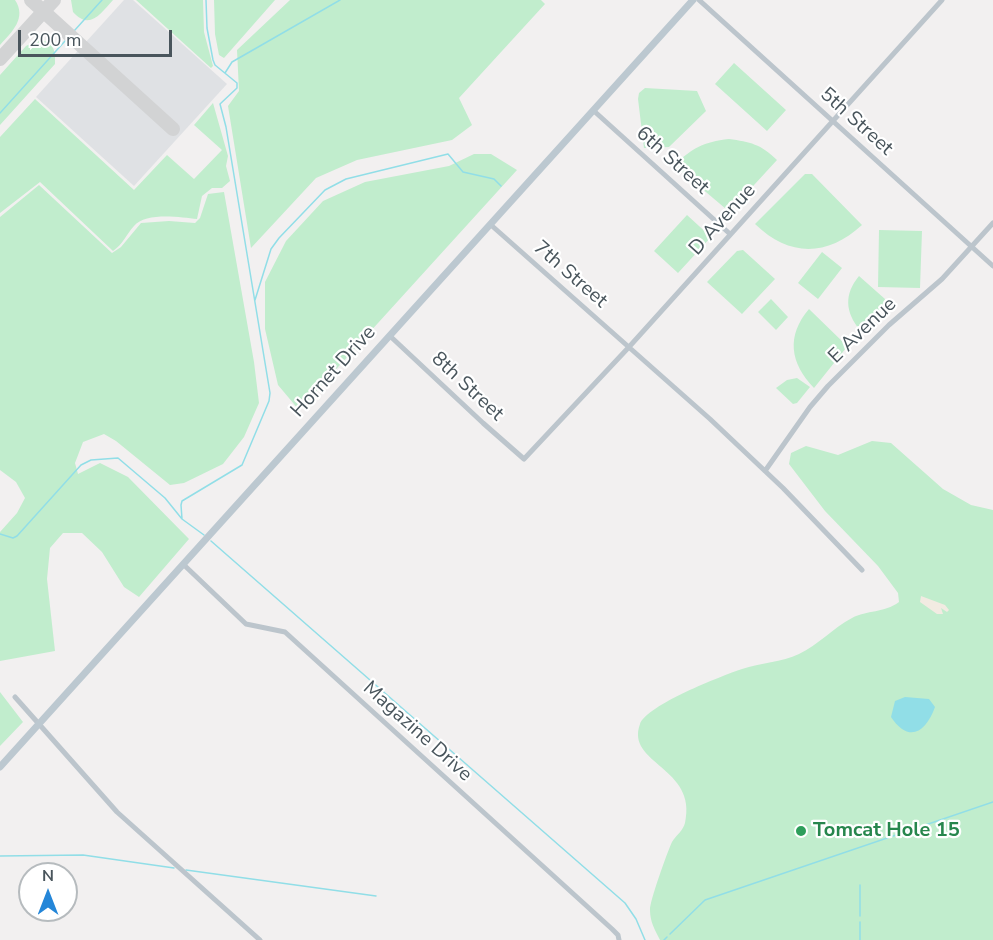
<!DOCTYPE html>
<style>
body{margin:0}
#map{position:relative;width:993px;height:940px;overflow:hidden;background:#f2f0f0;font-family:"Nunito Sans",sans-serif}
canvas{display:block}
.north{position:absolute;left:18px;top:862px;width:60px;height:60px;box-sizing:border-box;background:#fff;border:2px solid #b6bbbe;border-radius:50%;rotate:0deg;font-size:16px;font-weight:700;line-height:24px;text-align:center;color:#49555c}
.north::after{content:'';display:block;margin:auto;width:21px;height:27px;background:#2486d8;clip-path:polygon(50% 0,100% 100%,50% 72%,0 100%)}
.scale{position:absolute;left:18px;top:30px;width:154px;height:27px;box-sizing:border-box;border:3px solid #49555c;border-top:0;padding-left:8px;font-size:18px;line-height:21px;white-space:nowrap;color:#49555c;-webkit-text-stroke:4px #fff;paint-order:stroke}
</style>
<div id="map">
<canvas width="993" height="940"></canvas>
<div class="north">N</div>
<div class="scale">200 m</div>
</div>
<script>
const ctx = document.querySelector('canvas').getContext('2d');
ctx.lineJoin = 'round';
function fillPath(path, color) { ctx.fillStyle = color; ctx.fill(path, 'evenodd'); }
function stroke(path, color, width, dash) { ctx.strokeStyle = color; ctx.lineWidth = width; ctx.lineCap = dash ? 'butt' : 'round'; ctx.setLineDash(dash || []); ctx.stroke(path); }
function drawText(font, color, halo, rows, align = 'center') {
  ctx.font = font + ' "Nunito Sans",sans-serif'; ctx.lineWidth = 4.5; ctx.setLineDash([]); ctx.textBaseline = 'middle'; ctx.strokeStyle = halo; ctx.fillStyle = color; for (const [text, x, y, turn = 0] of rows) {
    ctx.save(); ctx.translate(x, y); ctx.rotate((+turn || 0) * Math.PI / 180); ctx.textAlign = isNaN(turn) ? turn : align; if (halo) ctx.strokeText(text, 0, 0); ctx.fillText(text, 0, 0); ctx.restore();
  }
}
fillPath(new Path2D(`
 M124 0H133L227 84 134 186 36 97Z`), '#dfe1e4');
fillPath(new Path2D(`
 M0 0H15C27 18 12 32 0 45Z
 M71 0H113C101 13 90 31 73 12Z
 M136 0H203L204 32 213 66 211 68Z
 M214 0H275L224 58 219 55 215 34Z
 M290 0H541L545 4 459 98 472 125 452 140 357 160 316 178 251 248 228 106 239 91 237 50Z
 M37 40C53 40 56 50 55 64L0 125V75L26 46Z
 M734 63 786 110 767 131 715 84Z
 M645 88 697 91 706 111 669 147 644 148 638 99 639 93Z
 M35 99 134 190 167 155 194 179 222 150 194 125 213 103 228 156 226 166 230 181 222 188H212L202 196 197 219C180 217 145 212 134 226 126 235 123 244 113 251L40 182 0 213V137Z
 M729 139C750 142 761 144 777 160L732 209H726L674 165C693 148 703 142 729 139Z
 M474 154H491L517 170 299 410 278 385 265 329V282L286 241 323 201 365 182 449 166Z
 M805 174H812L862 225C827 257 789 257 755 224Z
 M39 185 112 253 121 247 141 223 169 221 195 223 200 218 208 194 224 192 254 362 259 403 244 437 223 464 184 483 170 485 116 441 104 434 83 442 75 463 78 474 100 463 128 477 189 539 139 597 124 587 102 552 82 533H63L50 548 47 579 55 651 0 661V532L17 513 25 498 16 482 0 470V217Z
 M687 215 711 237 678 273 654 251Z
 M879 230 922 231 920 288 878 287Z
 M743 250 775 279 742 314 707 282 737 251Z
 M822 252 842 268 818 299 798 283Z
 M859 276 885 299 886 303 860 330C845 312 844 294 859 276Z
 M771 299 788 317 776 330 758 312Z
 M809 309 845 344 846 348 814 388C790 363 786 336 809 309Z
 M797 378 810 387 797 403 793 404 776 388 787 380Z
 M872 441 891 443 943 489 971 505 993 510V940H660C655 930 650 922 650 910 649 903 668 850 672 842 676 835 683 831 685 823 698 767 625 764 640 724 647 705 721 676 742 669 760 663 782 662 799 654 818 645 833 628 852 618 867 610 884 613 899 602L898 593 878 566 825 511 789 464 791 453 806 446 838 455Z
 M0 692 23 722 0 746Z`), '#c1edcd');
fillPath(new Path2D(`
 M921 596 945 605 949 610 947 612 941 608 943 614H937L920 602Z`), '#f2ebe2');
fillPath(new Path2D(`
 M905 697 929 699 935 707C926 732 909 744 891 717L895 701Z`), '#91dee7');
stroke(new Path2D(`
 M225 73 232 62 340 0
 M0 113 102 0
 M255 300 271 249 279 238 325 190 346 179 448 154 463 172 494 179 501 186
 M182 519 181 505 182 501 242 465 269 401 270 393 226 127 220 104 237 88V83L215 65 213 60 207 28 206 0
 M0 534 13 538 17 536 81 465 91 460 118 458 165 498 182 519 204 535
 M211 541 625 903 636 919 645 940
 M0 856 83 855 174 868
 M186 870 376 896
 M860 885V916
 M860 922V940
 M670 934 705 900 993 802
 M664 940 667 937`), '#91dee7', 1.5);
stroke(new Path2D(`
 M31 0 173 129
 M0 59 54 0`), '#d2d3d4', 14);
stroke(new Path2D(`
 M699 0 993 266
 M594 111 730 234
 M491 225 710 419 783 488 862 570
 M390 336 483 423 524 459 629 347 942 0
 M765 471 810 407 828 386 889 325 942 279 993 223
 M184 565 246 624 285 632 612 929 618 935 619 940
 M15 697 117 812 260 940`), '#bcc5cc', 5);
stroke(new Path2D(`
 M0 767 693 0`), '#bcc8d0', 7);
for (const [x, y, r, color] of [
 [801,831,6,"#2e9e5b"]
]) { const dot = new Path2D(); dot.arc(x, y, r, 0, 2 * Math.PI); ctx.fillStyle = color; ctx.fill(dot); stroke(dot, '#fff', 2); }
drawText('20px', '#49555c', '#fff', [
 ["5th Street",856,122,42],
 ["6th Street",672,161,42],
 ["D Avenue",723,220,-48],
 ["7th Street",570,275,41],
 ["E Avenue",863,331,-44],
 ["Hornet Drive",334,372,-48],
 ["8th Street",467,387,43],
 ["Magazine Drive",417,732,42]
]);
drawText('bold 20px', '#27864d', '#fff', [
 ["Tomcat Hole 15",813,831]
], 'left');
</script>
